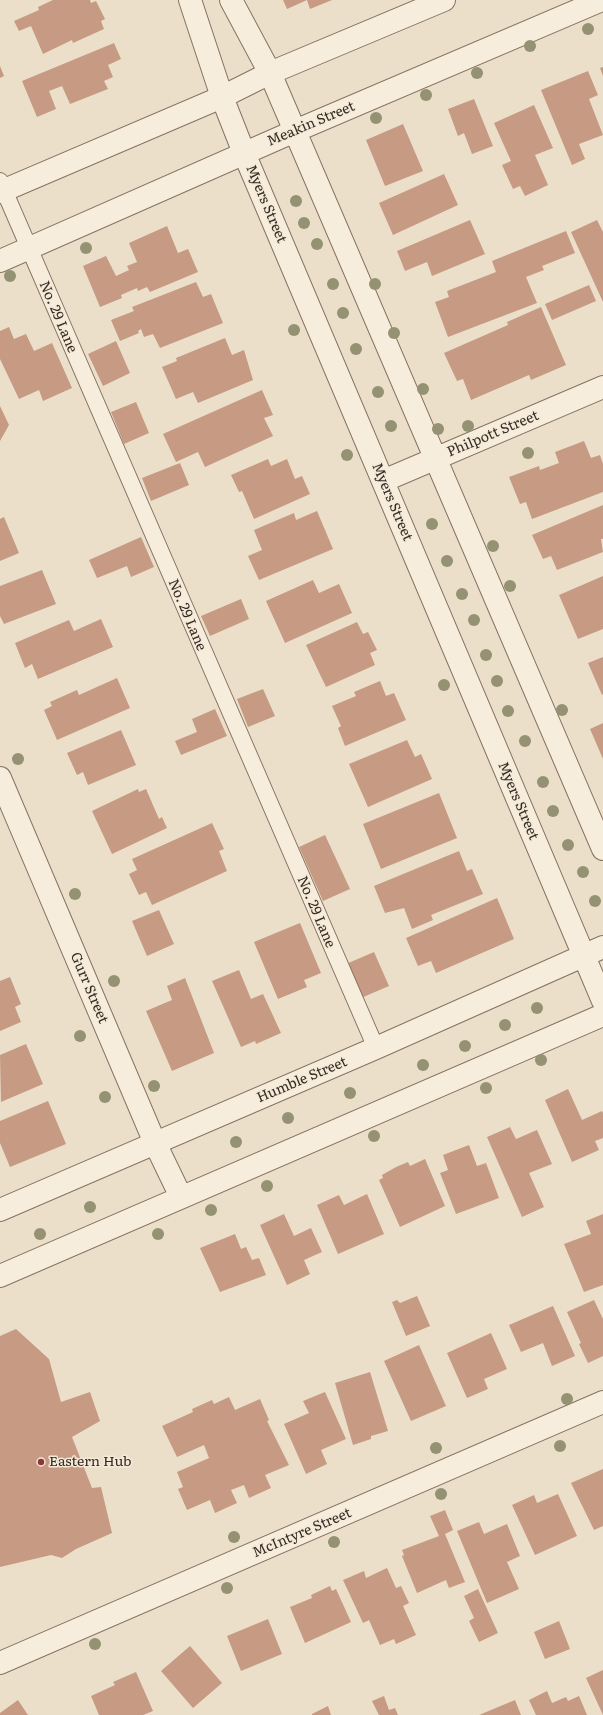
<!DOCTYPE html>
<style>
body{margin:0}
canvas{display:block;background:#ebdfca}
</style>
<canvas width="603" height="1715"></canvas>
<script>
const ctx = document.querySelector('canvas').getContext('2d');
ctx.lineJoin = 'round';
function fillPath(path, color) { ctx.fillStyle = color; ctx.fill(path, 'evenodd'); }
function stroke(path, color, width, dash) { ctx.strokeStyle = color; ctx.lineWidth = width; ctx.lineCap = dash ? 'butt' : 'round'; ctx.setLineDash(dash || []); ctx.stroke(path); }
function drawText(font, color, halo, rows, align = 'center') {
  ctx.font = font + ' Literata,serif'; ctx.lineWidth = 3; ctx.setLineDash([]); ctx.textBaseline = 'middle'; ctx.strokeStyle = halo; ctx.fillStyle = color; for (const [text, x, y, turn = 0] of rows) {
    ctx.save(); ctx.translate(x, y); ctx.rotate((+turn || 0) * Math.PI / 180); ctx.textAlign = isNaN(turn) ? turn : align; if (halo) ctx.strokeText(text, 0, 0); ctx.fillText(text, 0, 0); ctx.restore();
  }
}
fillPath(new Path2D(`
 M53 0H90L91 3 96 1 105 19 101 21 104 29 73 43 72 40 43 54 31 26 19 31 14 21 39 10 38 7Z
 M283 0H332L310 9 307 0 287 9Z
 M114 43 121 59 108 65 113 77 104 81 108 89 70 104 62 86 49 91 56 109 37 117 22 81Z
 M0 66 4 76 0 78Z
 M603 67V76L600 68Z
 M588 71 598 95 589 99 603 135 579 144 585 159 572 165 541 90Z
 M474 99 493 146 472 154 464 133 458 136 448 109Z
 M534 105 553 148 535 155 548 185 525 196 520 186 513 189 502 165 511 161 494 123Z
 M403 124 423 171 385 186 366 140Z
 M444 174 458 205 393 235 379 203Z
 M470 220 485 254 432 276 427 262 405 271 397 251Z
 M597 220 603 232V302L571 232Z
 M167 226 178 253 188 249 198 272 150 292 147 287 138 291 137 288 121 295 122 298 100 307 83 266 106 256 116 276 129 270 127 266 137 262 129 243Z
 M566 231 575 253 542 266 544 270 526 277 537 303 448 337 435 302 449 297 447 291 496 272 492 261Z
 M196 282 203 297 211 294 223 323 160 348 153 334 144 337 141 329 138 331 139 333 120 341 111 320 134 311 132 307Z
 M589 285 596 301 552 320 545 304Z
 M541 307 566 365 531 380 529 375 471 400 463 379 457 381 444 353 508 325 507 322Z
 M9 327 14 339 26 334 34 351 52 343 72 388 43 401 39 390 19 399 0 359V331Z
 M225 338 232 355 244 350 253 380 198 403 193 392 176 399 162 367 177 361 176 358Z
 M116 341 130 373 103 386 88 354Z
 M262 390 273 415 264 418 273 436 205 467 198 452 176 462 163 434Z
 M136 402 149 433 124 444 111 412Z
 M0 406 9 425 0 441Z
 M584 441 591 458 600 455 603 464V492L532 519 526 502 520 504 509 477 539 466 540 470 559 463 555 452Z
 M268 459 271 466 287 459 295 479 302 476 310 494 254 519 242 491 239 492 231 475Z
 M180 463 189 485 151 501 142 478Z
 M603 505V539H601L603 552 557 570 551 556 543 559 532 535Z
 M317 511 333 549 259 580 248 556 262 550 254 530 294 513 296 520Z
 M4 517 19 553 0 561V519Z
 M141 537 154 567 131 577 127 566 97 578 89 560Z
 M42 570 56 604 4 624 0 616V586Z
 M603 576V629L578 639 559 595Z
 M313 580 319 593 339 584 352 613 285 643 266 601Z
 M241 599 249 619 210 636 201 616Z
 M101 619 113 647 38 679 32 664 25 668 15 643 69 620 74 631Z
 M357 622 363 634 368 632 377 650 370 653 375 665 326 687 306 645Z
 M603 657V694L602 695 588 663Z
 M117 678 130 708 57 740 44 710 52 706 50 702 77 690 79 695Z
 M380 681 386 696 394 693 406 720 345 746 338 728 341 726 332 706 356 696 354 692Z
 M263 689 275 716 248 727 237 699Z
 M215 709 227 736 181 755 175 741 197 732 192 719Z
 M603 723V759L590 729Z
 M121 730 136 765 88 785 83 772 77 775 67 753Z
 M407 740 415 757 421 754 432 779 368 807 349 764Z
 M138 789 139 792 146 789 159 819 162 817 167 828 112 854 92 811Z
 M439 793 457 838 381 869 363 824Z
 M212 823 224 849 219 851 227 871 152 905 146 892 139 895 129 874 137 870 132 859Z
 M325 835 350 889 323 901 299 847Z
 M459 851 467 871 472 869 483 894 431 915 433 920 412 929 404 908 385 913 374 886Z
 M497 898 514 939 436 973 431 961 418 966 406 938Z
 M159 910 174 944 147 956 132 921Z
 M300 923 321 973 304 980 307 987 278 999 254 942Z
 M374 952 389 986 361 998 346 964Z
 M239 970 251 999 263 994 281 1033 256 1044 255 1041 241 1047 212 981Z
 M10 977 21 1004 15 1007 21 1022 0 1031V981Z
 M185 978 214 1053 172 1071 146 1011 172 1000 167 986Z
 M26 1044 43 1084 1 1102 0 1055Z
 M568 1089 582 1120 602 1111 603 1113V1138L595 1141 599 1150 572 1162 545 1100Z
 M48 1101 66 1144 10 1167 0 1143V1121Z
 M510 1127 516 1139 537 1130 552 1164 529 1173 544 1207 522 1217 487 1137Z
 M469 1145 477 1166 486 1163 499 1198 456 1214 440 1173 448 1170 443 1155Z
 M425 1159 445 1206 400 1227 379 1180 383 1178 382 1175 396 1167 408 1162 410 1166Z
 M367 1194 384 1234 338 1254 317 1205 339 1195 344 1205Z
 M284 1214 294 1236 311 1228 322 1252 304 1260 310 1274 287 1285 260 1225Z
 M603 1214V1285L584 1292 564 1244 591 1234 586 1221Z
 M235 1234 241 1249 246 1247 252 1260 259 1258 266 1275 220 1292 200 1248Z
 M417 1296 430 1326 406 1336 392 1302 397 1300 400 1303Z
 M594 1300 603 1319V1356L588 1363 579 1344 581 1343 567 1312Z
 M553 1306 575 1356 552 1366 543 1343 521 1352 509 1325Z
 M16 1329 49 1359 61 1402 90 1392 100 1421 72 1437 92 1488 101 1487 112 1533 76 1549 62 1558 51 1555 0 1567V1336Z
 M491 1333 507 1369 484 1379 488 1389 467 1398 447 1353Z
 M419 1345 446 1406 411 1421 384 1361Z
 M370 1372 388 1431 371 1436V1439L353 1445 335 1383Z
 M325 1392 346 1439 321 1450 327 1464 306 1474 284 1424 309 1413 303 1401Z
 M229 1397 235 1410 260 1399 269 1420 267 1421 289 1465 265 1475 271 1488 249 1498 244 1485 231 1490 237 1503 215 1513 210 1500 187 1510 178 1489 183 1487 177 1472 209 1458 204 1445 177 1457 162 1426 193 1412 192 1409 212 1400 214 1404Z
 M603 1469V1526L594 1530 571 1483Z
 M558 1494 577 1536 535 1555 512 1505 534 1495 537 1503Z
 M445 1510 453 1530 445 1534 465 1582 449 1588 446 1580 417 1593 402 1556 404 1555 402 1550 439 1536 430 1516Z
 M479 1522 484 1534 507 1524 520 1556 507 1562 519 1589 487 1603 457 1531Z
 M387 1568 396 1588 401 1586 409 1603 403 1606 416 1635 396 1644 394 1639 380 1645 369 1620 363 1623 343 1580 364 1571 366 1578Z
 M330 1586 332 1591 336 1589 351 1622 305 1643 290 1607 312 1598 311 1595Z
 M478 1589 498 1633 479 1642 469 1621 474 1618 464 1596Z
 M268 1619 282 1654 241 1671 227 1636Z
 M559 1621 570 1649 545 1659 534 1632Z
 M190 1646 222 1683 193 1708 161 1671Z
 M603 1670V1715L586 1678Z
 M136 1672 153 1711 143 1715H99L91 1696 115 1685 113 1682Z
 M547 1691 552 1703 566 1697 568 1701 579 1696 587 1715H536L529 1700Z
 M384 1696 389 1710 395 1708 398 1715H379L372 1701Z
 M18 1700 28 1715H0V1713Z
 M515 1700 521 1715H479Z
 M328 1706 331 1715H312V1714Z`), '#c69a83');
const lane = new Path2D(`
 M0 181 376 1048`);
const street = new Path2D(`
 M190 0 222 97 244 153 603 1001
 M231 0 270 73 603 849
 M0 192 222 97 270 73 444 0
 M0 261 295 131 602 0
 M383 481 603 387
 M0 778 155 1143 181 1197
 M0 1210 376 1048 603 947
 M0 1276 603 1015
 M0 1663 603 1402`);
stroke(lane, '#877260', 18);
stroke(street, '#877260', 24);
stroke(lane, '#f7eddd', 16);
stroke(street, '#f7eddd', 22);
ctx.fillStyle = '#949272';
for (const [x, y] of [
 [588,29],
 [530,46],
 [477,73],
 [426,95],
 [376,118],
 [296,201],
 [304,223],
 [317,244],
 [86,248],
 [10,276],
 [333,284],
 [375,284],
 [343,313],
 [294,330],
 [394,333],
 [356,349],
 [423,389],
 [378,392],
 [391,426],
 [468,426],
 [438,429],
 [528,453],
 [347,455],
 [432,524],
 [493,546],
 [447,561],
 [510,586],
 [462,594],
 [474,620],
 [486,655],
 [497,681],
 [444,685],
 [562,710],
 [508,711],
 [525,741],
 [18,759],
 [543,782],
 [553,811],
 [568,845],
 [583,872],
 [75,894],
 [595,901],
 [114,981],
 [537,1008],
 [505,1025],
 [80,1036],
 [465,1046],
 [541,1060],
 [423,1065],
 [154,1086],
 [486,1088],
 [350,1093],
 [105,1097],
 [288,1118],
 [374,1136],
 [236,1142],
 [267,1186],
 [90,1207],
 [211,1210],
 [40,1234],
 [158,1234],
 [567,1399],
 [560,1446],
 [436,1448],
 [441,1494],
 [234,1537],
 [334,1542],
 [227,1588],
 [95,1644]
]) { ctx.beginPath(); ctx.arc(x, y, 6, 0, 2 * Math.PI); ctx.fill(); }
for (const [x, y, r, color] of [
 [41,1462,4,"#91353c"]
]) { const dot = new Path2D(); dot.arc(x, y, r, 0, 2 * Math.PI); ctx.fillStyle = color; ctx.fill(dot); stroke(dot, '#f3ead9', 1.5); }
drawText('14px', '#392b22', '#f3ead9', [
 ["Meakin Street",311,124,-23],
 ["Myers Street",266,204,67],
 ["No. 29 Lane",58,317,67],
 ["Philpott Street",493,434,-23],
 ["Myers Street",392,502,67],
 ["No. 29 Lane",187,615,67],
 ["Myers Street",518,801,67],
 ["No. 29 Lane",316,912,67],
 ["Gurr Street",89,988,67],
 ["Humble Street",302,1080,-23],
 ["McIntyre Street",302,1533,-23]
]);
drawText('14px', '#392b22', '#f3ead9', [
 ["Eastern Hub",49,1462]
], 'left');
</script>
